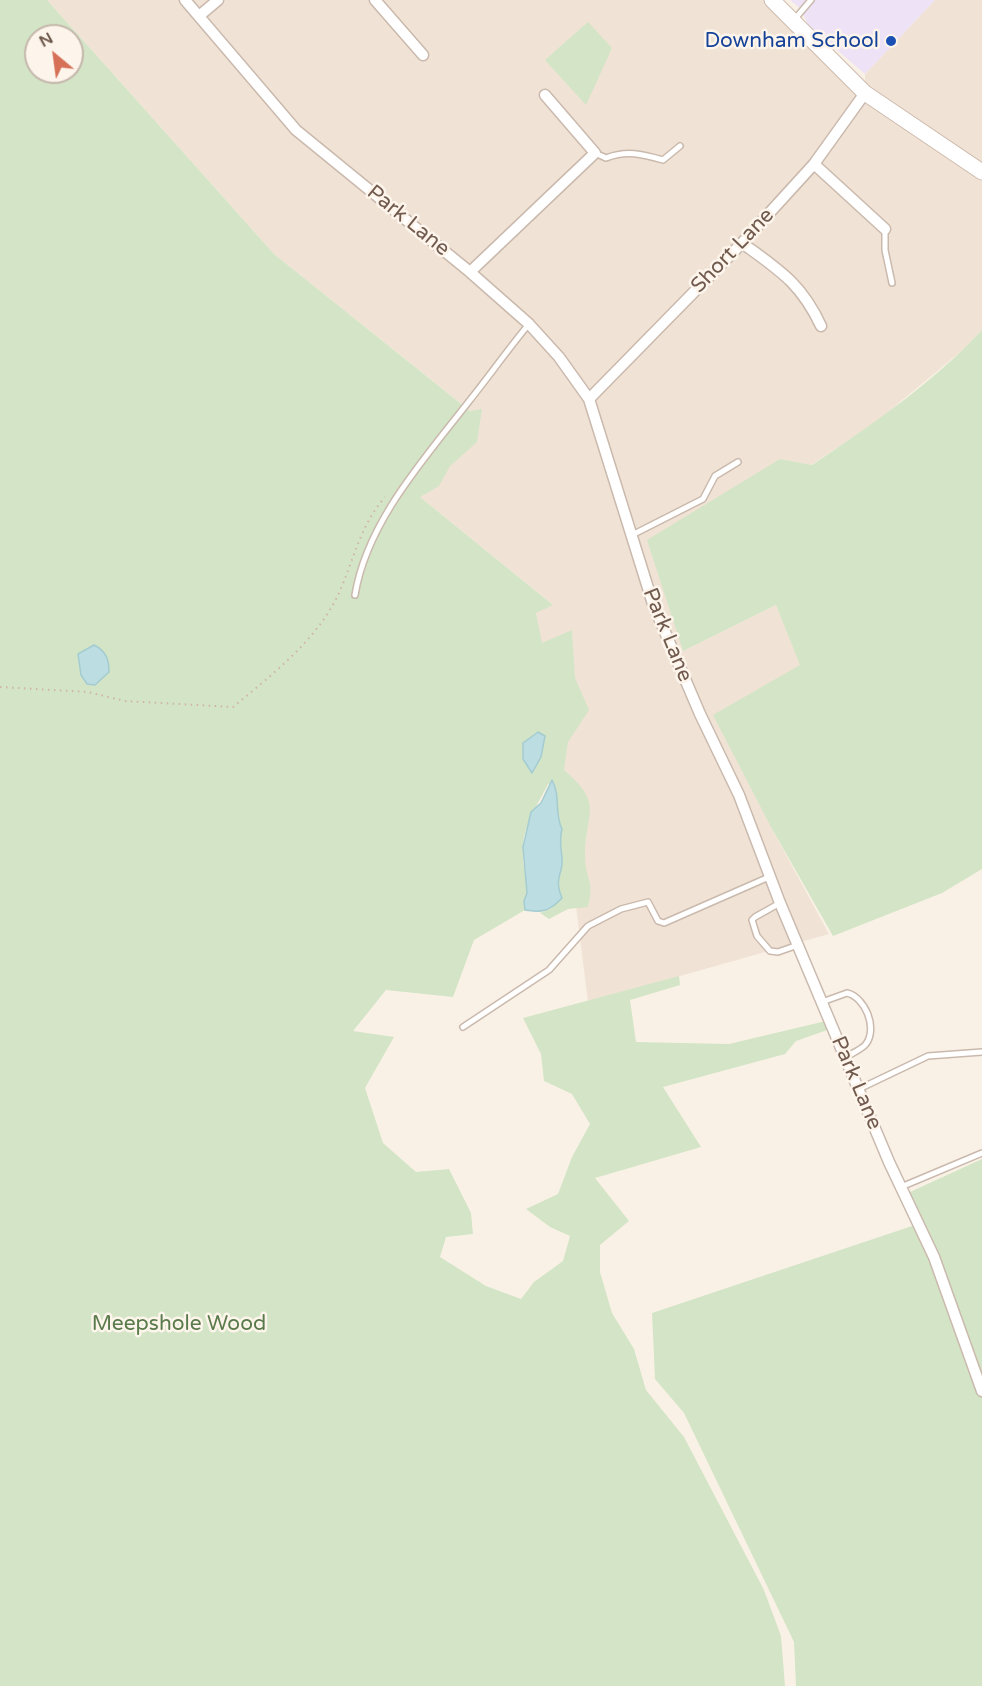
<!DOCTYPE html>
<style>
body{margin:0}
#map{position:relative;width:982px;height:1686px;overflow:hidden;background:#faf1e6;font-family:"Varela Round",sans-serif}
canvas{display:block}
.north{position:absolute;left:24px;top:24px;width:60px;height:60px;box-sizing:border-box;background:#fdf5eb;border:2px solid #c5b7ac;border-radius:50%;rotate:331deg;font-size:16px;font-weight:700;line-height:24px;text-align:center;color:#70594d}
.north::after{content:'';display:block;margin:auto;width:21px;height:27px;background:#d67158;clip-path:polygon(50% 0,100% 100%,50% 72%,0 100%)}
</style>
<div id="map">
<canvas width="982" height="1686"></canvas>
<div class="north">N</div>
</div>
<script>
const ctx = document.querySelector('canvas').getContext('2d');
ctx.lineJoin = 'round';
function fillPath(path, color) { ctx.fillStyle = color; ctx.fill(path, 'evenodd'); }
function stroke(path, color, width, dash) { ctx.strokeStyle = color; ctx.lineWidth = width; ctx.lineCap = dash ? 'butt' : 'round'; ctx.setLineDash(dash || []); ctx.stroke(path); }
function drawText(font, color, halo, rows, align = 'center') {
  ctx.font = font + ' "Varela Round",sans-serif'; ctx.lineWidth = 5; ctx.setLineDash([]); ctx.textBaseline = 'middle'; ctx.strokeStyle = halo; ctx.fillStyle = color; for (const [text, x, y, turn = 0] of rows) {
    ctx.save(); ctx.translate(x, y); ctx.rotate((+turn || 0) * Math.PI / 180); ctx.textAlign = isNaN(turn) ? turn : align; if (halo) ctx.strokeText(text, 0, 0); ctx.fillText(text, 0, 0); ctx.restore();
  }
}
fillPath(new Path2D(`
 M47 0H772L865 92V74L935 0H982V330L965 348 876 422 811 465 779 459 683 651 776 605 801 665 772 829 829 934 588 1002 553 723 536 612 552 604 420 497 479 418 274 254Z`), '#f0e3d5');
fillPath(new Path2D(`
 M790 0H935L865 74 808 25 801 9Z`), '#eee2f6');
fillPath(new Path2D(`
 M0 0H47L274 254 470 411 482 409 477 442 450 466 439 486 420 497 553 605 536 613 542 643 572 630 575 678 589 710 568 742 564 770C605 805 585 812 585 857 585 879 595 880 588 907L568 909 549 919 540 913 552 908 563 860 558 846 562 829C555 816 558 800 555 785L548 784C538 805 523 824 523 849 522 863 527 878 527 892 527 898 524 902 525 910L474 940 453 997 386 990 353 1031 394 1037 365 1088 383 1143 416 1172 449 1169 471 1213 473 1234 446 1237 440 1257 486 1286 521 1299 534 1282 563 1261 570 1236 550 1227 526 1209 558 1194 572 1157 590 1124 572 1094 544 1081 541 1054 523 1018 679 976 680 985 630 1000 636 1042 729 1044 830 1020 833 1028 796 1041 785 1054 663 1087 701 1147 595 1178 629 1221 600 1245V1272L612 1313 634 1349 646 1390 684 1437 764 1590 781 1636 785 1686H0ZM36 36H72V72H36Z
 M588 22 612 48 586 105 545 60Z
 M982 330V869L942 893 833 936 772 829 713 715 800 665 776 605 683 651 647 540 780 459 812 465C871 425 933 383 982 330Z
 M982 1159V1686H796L794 1642 684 1413 655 1379 652 1313 918 1224 905 1186 910 1192Z`), '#d3e5c6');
const water = new Path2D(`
 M94 645C106 651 109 659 109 672L95 685 87 684 81 675 78 654Z
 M538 732 545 736 541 757 532 773 523 759V743Z
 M552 780C561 796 554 814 562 829 559 841 561 846 562 858 564 873 553 877 562 898 550 911 542 913 525 910L524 901 527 893 523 847 531 812 541 803Z`);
fillPath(water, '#bcdde1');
stroke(water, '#a4ccd1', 1.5);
const lane = new Path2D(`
 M794 20 811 0
 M595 153 606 158C627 150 642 154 663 160L680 146
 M885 229V250L892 283
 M632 535 703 499 715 476 738 462
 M355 595C367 521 426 457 470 400 490 375 509 348 529 324
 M780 903 755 917 752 920 757 936 770 951 778 952 798 945
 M822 1002 847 993C865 997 878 1028 866 1044 861 1050 852 1053 846 1057
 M463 1027 549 970 588 926 621 909 648 902 658 921 664 923 769 877
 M859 1089 928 1056 982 1052
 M901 1187 982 1153`);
const street = new Path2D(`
 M185 0 296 130 470 272 529 324 559 357 589 399 653 604 700 714 739 795 780 903 889 1162 934 1257 982 1391
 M375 0 423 55
 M199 16 218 0
 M814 164 885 229
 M742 243C779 270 801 283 821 326
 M470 272 595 153 545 95
 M589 399 742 243 814 164 865 93`);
const secondary = new Path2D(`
 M772 0 865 93 982 172`);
stroke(lane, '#cab9ad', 8);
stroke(street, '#cab9ad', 13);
stroke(secondary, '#cebbae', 17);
stroke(new Path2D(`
 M0 687 88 692 125 701 233 707C272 675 318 639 339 593 354 559 360 526 385 497`), '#d0b4a4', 2, [1.5, 4.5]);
stroke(lane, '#fff', 5);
stroke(street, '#fff', 10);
stroke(secondary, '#fff', 15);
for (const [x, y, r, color] of [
 [891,41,6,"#1a4fb4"]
]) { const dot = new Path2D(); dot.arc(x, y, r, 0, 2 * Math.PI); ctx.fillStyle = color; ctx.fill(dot); stroke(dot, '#fdf5eb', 2); }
drawText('21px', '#164399', '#fdf5eb', [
 ["Downham School",879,41]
], 'right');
drawText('21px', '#70594d', '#fdf5eb', [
 ["Park Lane",408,221,39],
 ["Short Lane",733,251,-46],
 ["Park Lane",667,635,68],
 ["Park Lane",856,1083,67]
]);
drawText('21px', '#597a4a', '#fdf5eb', [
 ["Meepshole Wood",179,1324]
]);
</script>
